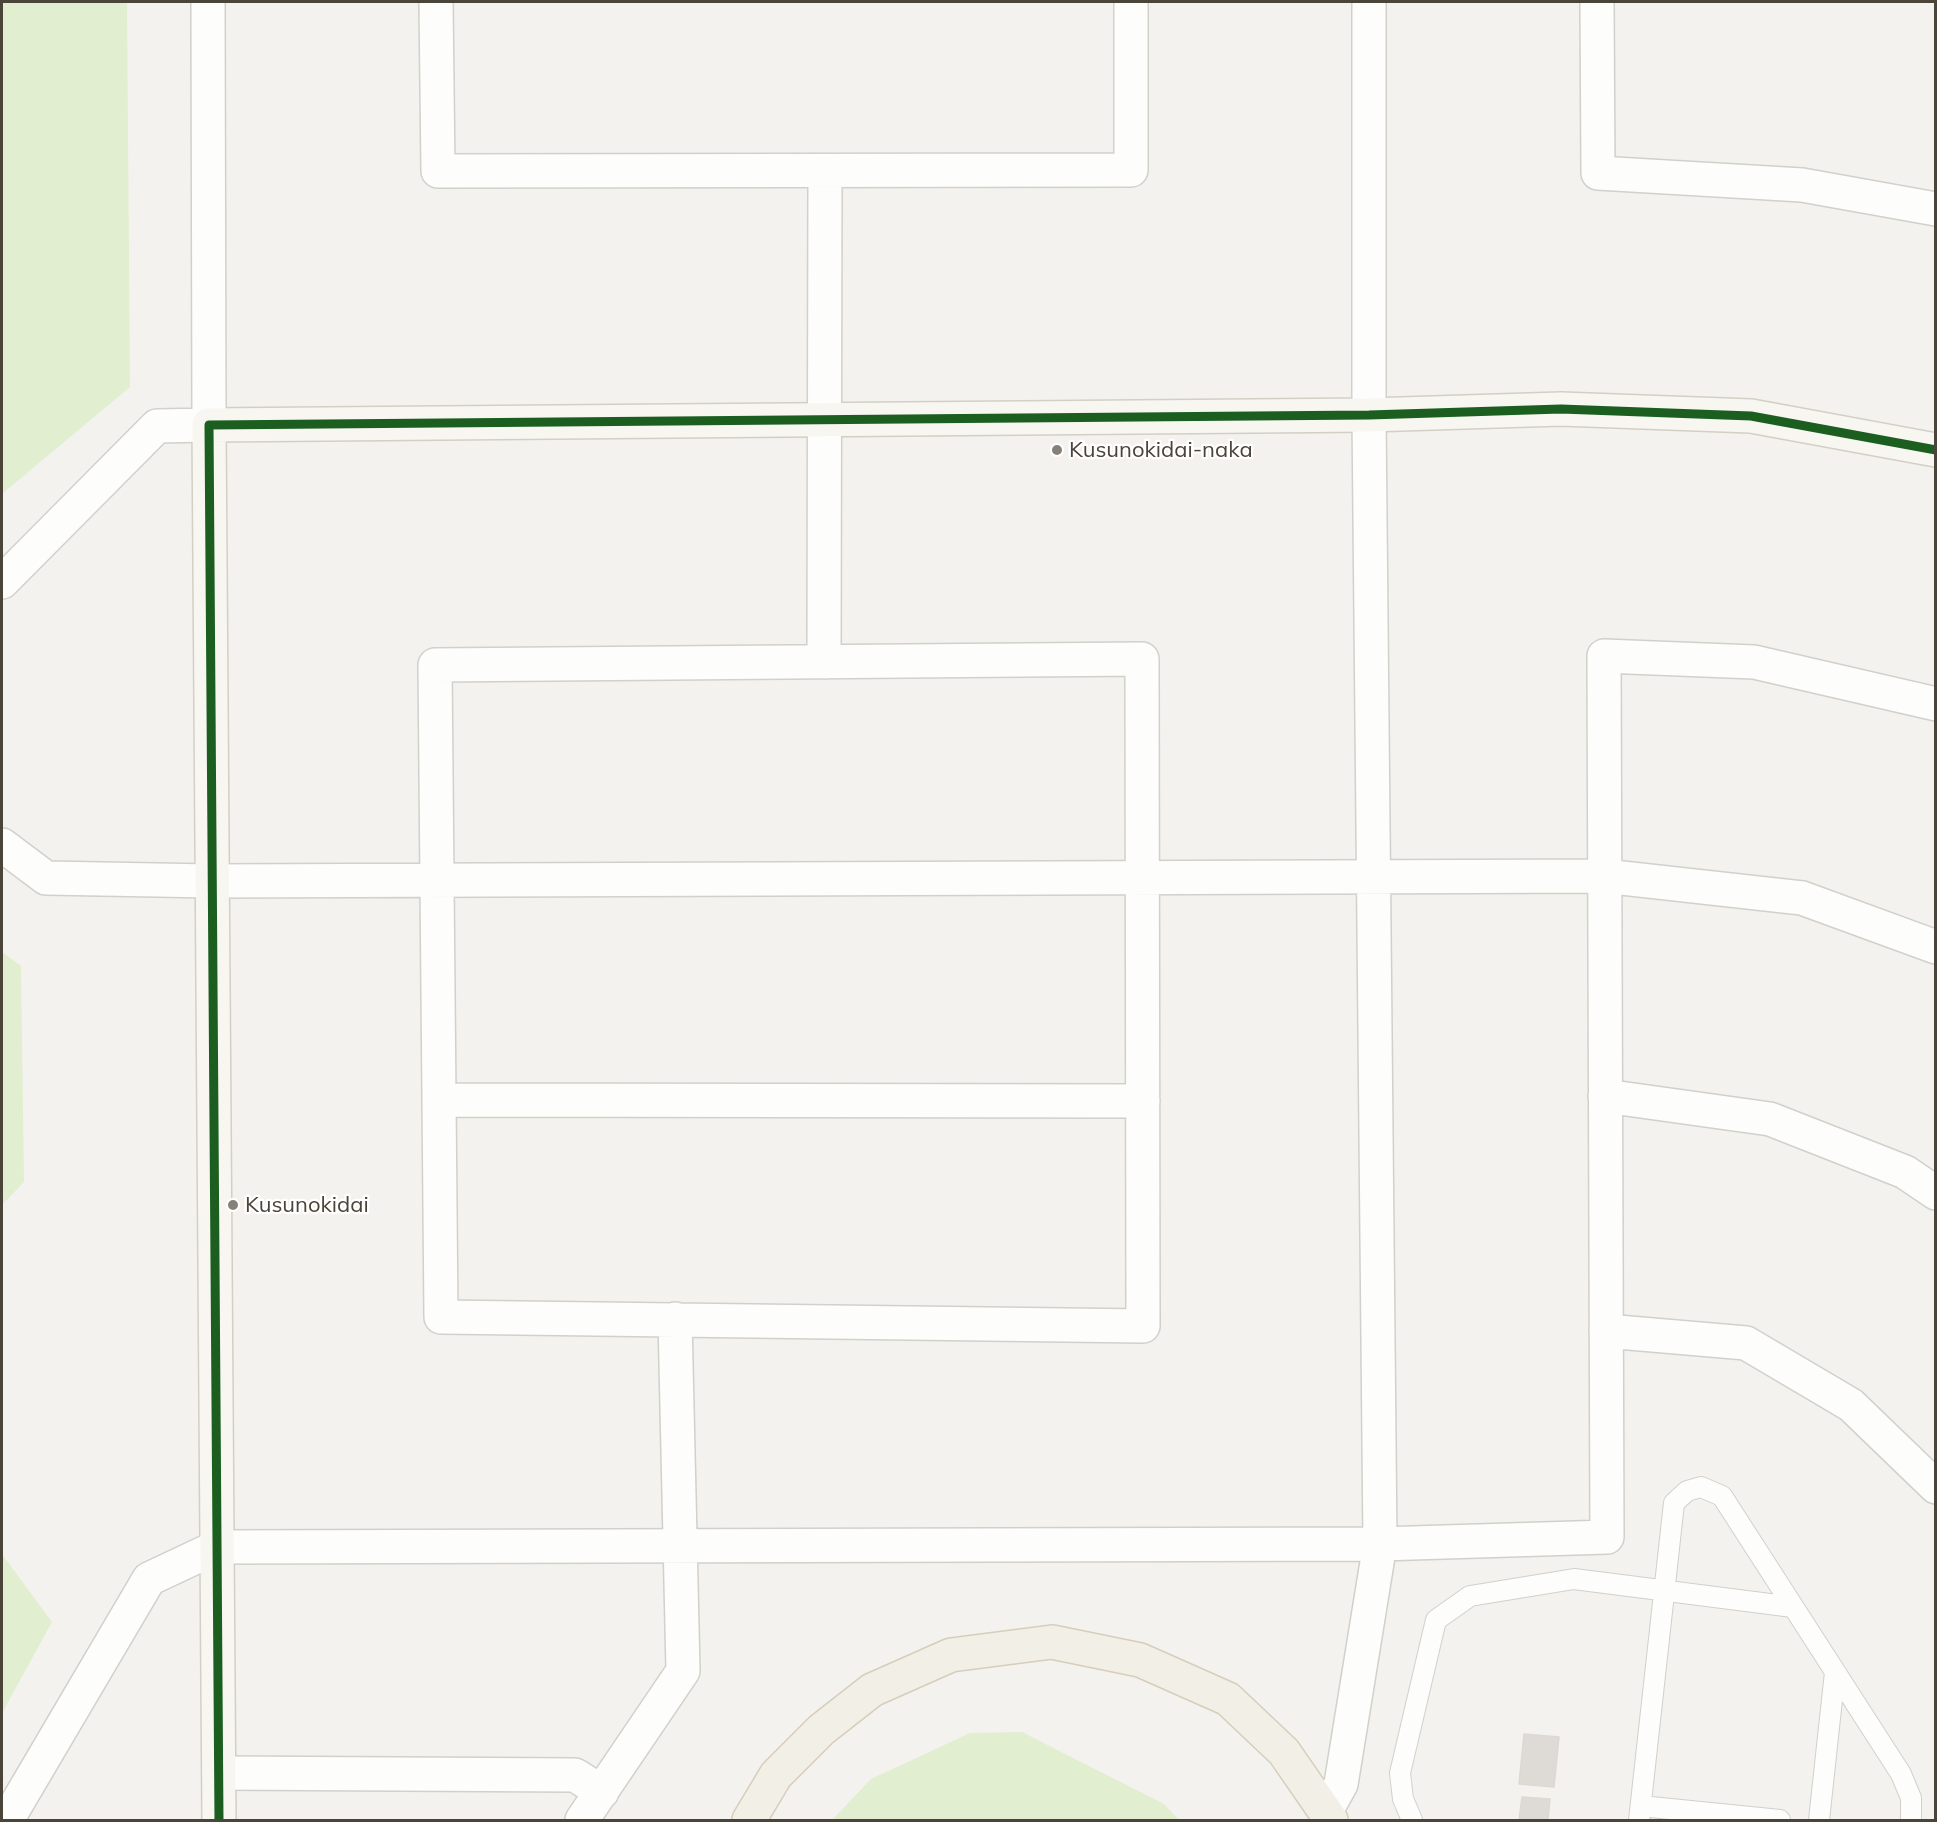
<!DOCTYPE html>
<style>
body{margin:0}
#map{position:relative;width:1937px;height:1822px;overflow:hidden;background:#f4f2ee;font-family:Mulish,sans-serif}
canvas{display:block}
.frame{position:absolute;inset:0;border:3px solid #4b4439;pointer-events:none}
</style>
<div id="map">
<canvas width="1937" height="1822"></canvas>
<div class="frame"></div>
</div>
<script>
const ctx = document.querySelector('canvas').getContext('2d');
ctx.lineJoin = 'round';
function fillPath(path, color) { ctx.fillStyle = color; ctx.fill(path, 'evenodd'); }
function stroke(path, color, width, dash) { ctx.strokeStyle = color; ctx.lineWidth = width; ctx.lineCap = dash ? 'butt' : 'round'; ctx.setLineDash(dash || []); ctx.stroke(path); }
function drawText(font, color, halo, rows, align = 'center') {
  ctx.font = font + ' Mulish,sans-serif'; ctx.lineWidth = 4.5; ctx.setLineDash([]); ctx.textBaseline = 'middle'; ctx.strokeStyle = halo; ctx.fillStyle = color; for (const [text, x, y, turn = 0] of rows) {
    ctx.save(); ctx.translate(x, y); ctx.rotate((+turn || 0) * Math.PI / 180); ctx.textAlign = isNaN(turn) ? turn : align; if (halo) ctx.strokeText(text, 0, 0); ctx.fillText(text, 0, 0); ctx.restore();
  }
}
fillPath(new Path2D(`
 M2 2H127L130 387 2 494Z
 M2 952 21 966 24 1182 2 1205Z
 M2 1554 52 1622 2 1713Z
 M1022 1732 1164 1804 1179 1820H832L871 1779 970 1733Z`), '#e1eecf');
const building = new Path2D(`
 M1524 1734 1559 1737 1554 1787 1519 1784Z
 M1522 1797 1550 1799 1548 1820H1519Z`);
fillPath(building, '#dedbd6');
stroke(building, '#dcd9d4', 1.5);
const lane = new Path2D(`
 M1641 1806 1780 1820
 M1412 1820 1403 1799 1400 1773 1436 1620 1470 1596 1574 1579 1793 1607
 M1639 1820 1674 1503 1687 1491 1701 1487 1722 1496 1901 1774 1911 1798V1820
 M1819 1820 1835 1672`);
const street = new Path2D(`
 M436 2 438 171 1131 170V2
 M1597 2 1598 173 1802 185 1936 209
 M2 582 157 426 209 425 208 2
 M1142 659 1143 1326 441 1317 435 665Z
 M824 662 825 171
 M2 845 46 878 212 881 1604 876 1802 898 1936 947
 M1605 1096 1770 1119 1905 1172 1936 1193
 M439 1100 1143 1101
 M1606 1331 1746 1343 1851 1405 1936 1487
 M219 1773 575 1775 602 1792
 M1326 1811 1341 1784 1380 1544 1369 415V2
 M7 1820 149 1579 217 1547 1380 1544 1607 1537 1604 656 1754 662 1936 704
 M582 1820 683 1671 675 1319`);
const secondary = new Path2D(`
 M219 1820 209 425 1369 415 1561 409 1751 416 1936 450`);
const primary = new Path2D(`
 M749 1820 776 1775 821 1730 872 1690 951 1655 1052 1642 1140 1660 1228 1699 1284 1752 1331 1820`);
stroke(lane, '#d2d0cb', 22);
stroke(street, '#d2d0cb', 36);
stroke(secondary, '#d3cfc5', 36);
stroke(primary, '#d6cebb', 36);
stroke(lane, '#fdfdfc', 20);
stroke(street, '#fdfdfc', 33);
stroke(secondary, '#f7f6f1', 33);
stroke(primary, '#f2efe6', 33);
stroke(new Path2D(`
 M219 1820 209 425 1369 415 1561 409 1751 416 1936 450`), '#1b5e20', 9);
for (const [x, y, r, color] of [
 [1057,450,6,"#868178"],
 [233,1205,6,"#868178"]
]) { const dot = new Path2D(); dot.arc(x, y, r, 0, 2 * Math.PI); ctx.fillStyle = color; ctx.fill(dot); stroke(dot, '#fff', 2); }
drawText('22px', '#4b4439', '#fff', [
 ["Kusunokidai-naka",1069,450],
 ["Kusunokidai",245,1205]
], 'left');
</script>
